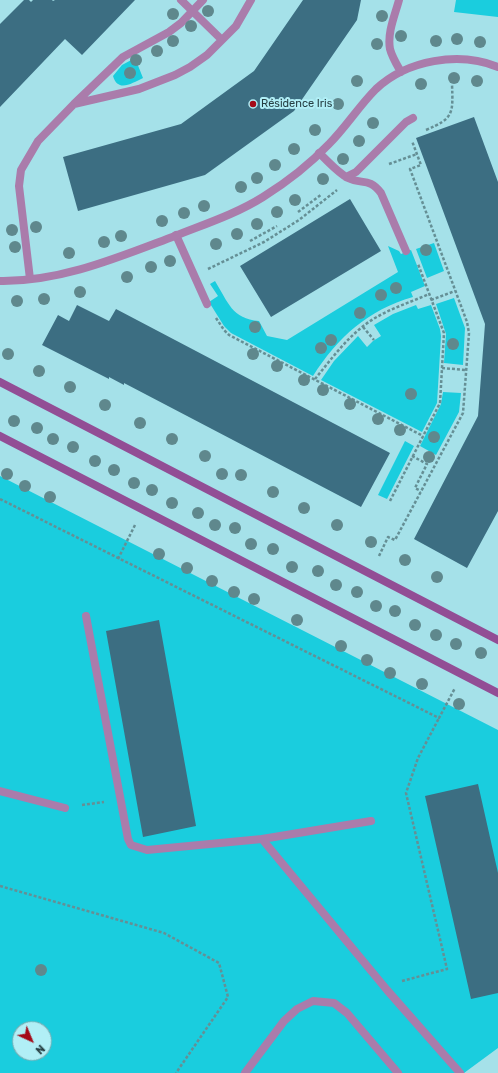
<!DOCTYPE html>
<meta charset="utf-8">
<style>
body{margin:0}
#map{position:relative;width:498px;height:1073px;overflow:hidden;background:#a5e1e9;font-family:Rubik,sans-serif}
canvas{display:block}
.north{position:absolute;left:12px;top:1021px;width:40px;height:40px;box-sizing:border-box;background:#b1eff6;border:1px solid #79a9ae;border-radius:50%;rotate:136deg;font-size:11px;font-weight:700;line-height:16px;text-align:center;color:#263f43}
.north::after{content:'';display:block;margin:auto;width:14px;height:18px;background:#a40b19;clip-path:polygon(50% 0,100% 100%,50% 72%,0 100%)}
</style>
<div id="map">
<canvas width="498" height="1073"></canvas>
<div class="north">N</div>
</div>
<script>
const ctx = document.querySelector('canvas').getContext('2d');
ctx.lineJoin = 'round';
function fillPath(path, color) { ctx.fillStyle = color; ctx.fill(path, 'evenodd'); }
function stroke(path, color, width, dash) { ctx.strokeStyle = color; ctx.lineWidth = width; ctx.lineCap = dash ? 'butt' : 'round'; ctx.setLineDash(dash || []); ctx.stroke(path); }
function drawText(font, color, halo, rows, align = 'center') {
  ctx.font = font + ' Rubik,sans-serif'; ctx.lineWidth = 4; ctx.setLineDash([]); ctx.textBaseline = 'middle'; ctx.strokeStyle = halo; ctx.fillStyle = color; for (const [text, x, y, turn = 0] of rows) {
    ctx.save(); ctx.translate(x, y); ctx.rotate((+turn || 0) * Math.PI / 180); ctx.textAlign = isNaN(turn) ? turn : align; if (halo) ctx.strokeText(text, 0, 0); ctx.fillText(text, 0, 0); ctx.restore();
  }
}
fillPath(new Path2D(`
 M456 0H498V17L454 12Z
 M135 58 143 78C132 83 118 93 113 76L122 65Z
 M434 243 444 271 427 278 416 249Z
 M388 246 399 251 401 254 411 250 425 286 411 292 413 297C368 310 338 337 313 376L231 333 224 326 209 302 218 296 210 284 215 281C228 302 232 319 259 321L267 336 287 340 398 272Z
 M454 298 465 328 463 365 444 363 446 334 436 304Z
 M416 305 418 309 431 305 440 329 441 336 437 403 422 432 321 380 334 361 358 336 367 347 373 341 381 336 374 325 393 314Z
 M443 392 461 393 459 412 436 455 420 446 441 404Z
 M405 441 414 446 387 499 378 495Z
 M0 476 498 730V1048L464 1073H0ZM20 1029H44V1053H20Z`), '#1acdde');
fillPath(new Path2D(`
 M24 0H29L31 2 33 0H52L53 1 55 0H135L82 55 65 39 0 107V24Z
 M303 0H361L357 20 294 111 205 175 78 211 63 157 181 124 254 71Z
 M474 117 498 182V511L467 568 414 539 478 416 485 324 416 138Z
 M350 199 381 251 271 317 240 266Z
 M77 305 109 321 116 309 390 453 361 507 124 383V385L109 377V379L42 345 58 315 69 321Z
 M159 620 196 826 143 837 106 631Z
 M478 784 498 873V993L471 999 425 796Z`), '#3c6e82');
stroke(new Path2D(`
 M426 130C454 118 453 114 452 84
 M389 164 417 154
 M298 212 322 194
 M250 241 277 226
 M208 269 264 242 299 220 337 190
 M431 300 455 291
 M216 318 224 330 229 335 423 436
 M363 327 374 340
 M442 368 466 370
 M315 379C333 357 350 333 375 318 392 308 411 302 429 294
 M412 456 427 464 415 488 421 491
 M0 499 439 718 455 688
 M390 501 440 403 444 333 418 264
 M379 556 388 537 395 540 463 413 469 333 467 322 410 169 421 165 412 141
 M118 559 135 525
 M82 805 104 802
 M0 886 164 933 219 963 228 997 176 1073
 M402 981 447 969 406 793 418 758 439 718`), '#658f95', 2.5, [3, 2]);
stroke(new Path2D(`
 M319 153C328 161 337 172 348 178 362 185 369 177 381 193L406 251
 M346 177 356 172 406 122 413 118
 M176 235 207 304
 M86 616 128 839 131 845 147 850 262 839 387 990 460 1073
 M262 839 371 821
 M245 1073 284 1021 297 1009 313 1001 334 1003 347 1013 398 1073`), '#aa7cab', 8);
stroke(new Path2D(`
 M181 0 222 40
 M399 0C395 15 387 33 390 49 392 57 397 65 401 72
 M74 104 123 57 169 32 181 23 203 0
 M30 279 19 186 21 170 38 141 74 104 139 89 175 75 190 67 207 55 236 26 251 0
 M0 281C61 282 119 257 175 236 205 224 236 214 263 197 287 182 310 164 329 144 346 127 359 106 376 89 407 60 459 51 498 67
 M0 791 65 808`), '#aa7cab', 8);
stroke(new Path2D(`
 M0 382 498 640
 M0 436 498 693`), '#924e95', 8);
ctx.fillStyle = '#5f888d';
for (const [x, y] of [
 [208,11],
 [173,14],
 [382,16],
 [191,26],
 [401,36],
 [457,39],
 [173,41],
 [436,41],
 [480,42],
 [377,44],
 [157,51],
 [136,60],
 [130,73],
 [454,78],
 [357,81],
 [477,81],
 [421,84],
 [338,104],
 [373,123],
 [315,130],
 [359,141],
 [294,149],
 [343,159],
 [275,165],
 [257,178],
 [323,179],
 [241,187],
 [295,200],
 [204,206],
 [277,212],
 [184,213],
 [162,221],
 [257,224],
 [36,227],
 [12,230],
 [237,234],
 [121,236],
 [104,242],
 [216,244],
 [15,247],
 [426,250],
 [69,253],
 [170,261],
 [151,267],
 [127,277],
 [396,288],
 [80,292],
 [381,295],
 [44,299],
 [17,301],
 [360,313],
 [255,327],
 [331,340],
 [453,344],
 [321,348],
 [8,354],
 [253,354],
 [277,366],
 [39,371],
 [304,380],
 [70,387],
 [323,390],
 [411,394],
 [350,404],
 [105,405],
 [378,419],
 [14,421],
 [140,423],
 [37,428],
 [400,430],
 [434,437],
 [53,439],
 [172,439],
 [73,447],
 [205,456],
 [429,457],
 [95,461],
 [114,470],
 [7,474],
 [222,474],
 [241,475],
 [134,483],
 [25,486],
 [152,490],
 [273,492],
 [50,497],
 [172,503],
 [304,508],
 [198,513],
 [215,525],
 [337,525],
 [235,528],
 [371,542],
 [251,544],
 [273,549],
 [159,554],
 [405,560],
 [292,567],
 [187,568],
 [318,571],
 [437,577],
 [212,581],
 [336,585],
 [234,592],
 [357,592],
 [254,599],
 [376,606],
 [395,611],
 [297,620],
 [415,625],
 [436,635],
 [456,644],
 [341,646],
 [481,653],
 [367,660],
 [390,673],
 [422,684],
 [459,704],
 [41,970]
]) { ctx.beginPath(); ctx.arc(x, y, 6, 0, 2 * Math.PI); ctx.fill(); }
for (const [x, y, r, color] of [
 [253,104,4,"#a40b19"]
]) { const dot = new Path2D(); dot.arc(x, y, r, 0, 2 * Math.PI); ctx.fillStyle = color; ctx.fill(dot); stroke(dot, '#b1eff6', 1.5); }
drawText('11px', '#263f43', '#b1eff6', [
 ["Résidence Iris",261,104]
], 'left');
</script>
